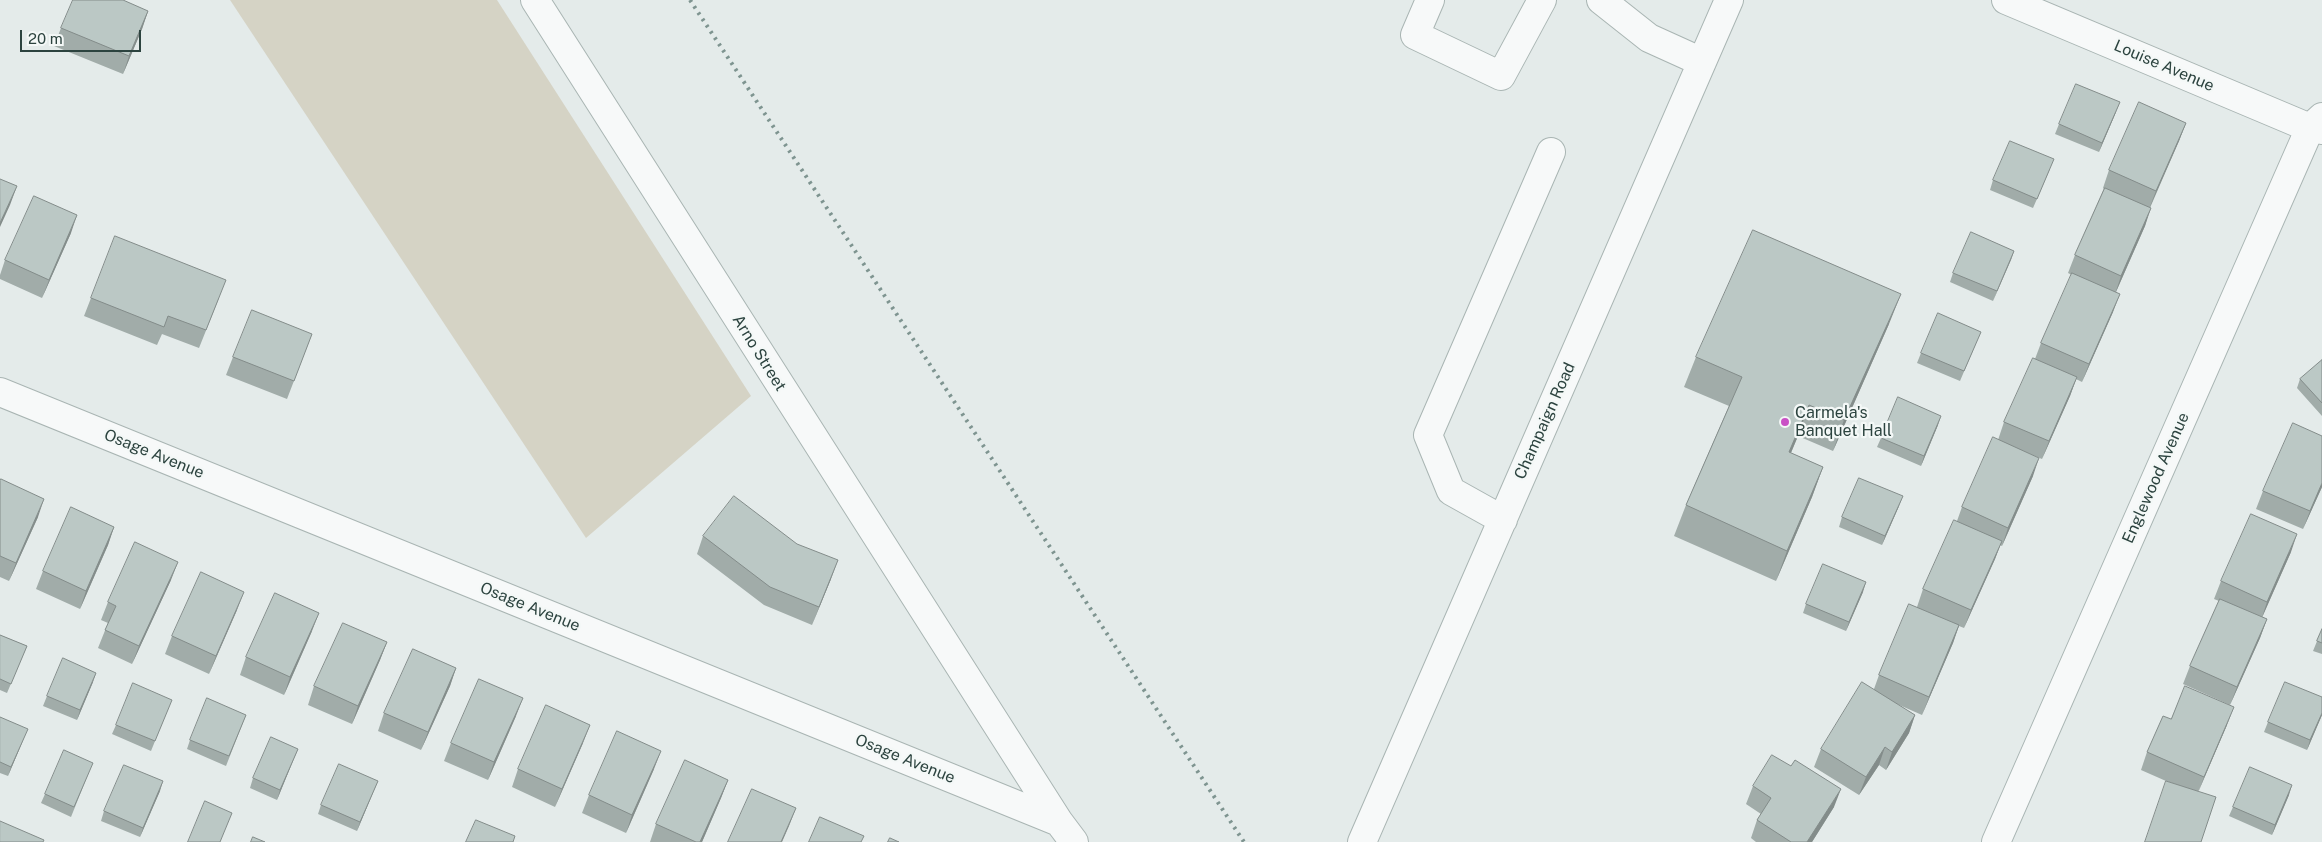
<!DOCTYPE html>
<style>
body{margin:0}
#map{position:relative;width:2322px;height:842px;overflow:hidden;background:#e4ebea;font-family:"Public Sans",sans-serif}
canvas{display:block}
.scale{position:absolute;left:20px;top:30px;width:121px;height:22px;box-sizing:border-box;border:2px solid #2c433f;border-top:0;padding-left:6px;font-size:15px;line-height:18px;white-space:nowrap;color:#2c433f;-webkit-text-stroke:4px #f4f8f7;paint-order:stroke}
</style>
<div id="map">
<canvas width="2322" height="842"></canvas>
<div class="scale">20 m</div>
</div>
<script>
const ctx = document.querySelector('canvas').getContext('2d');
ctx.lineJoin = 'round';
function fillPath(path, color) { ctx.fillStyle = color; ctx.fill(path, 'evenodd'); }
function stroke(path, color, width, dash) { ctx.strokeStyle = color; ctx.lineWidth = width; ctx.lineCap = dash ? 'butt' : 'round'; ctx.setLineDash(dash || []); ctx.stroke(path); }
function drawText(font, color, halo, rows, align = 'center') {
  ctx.font = font + ' "Public Sans",sans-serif'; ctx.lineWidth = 4.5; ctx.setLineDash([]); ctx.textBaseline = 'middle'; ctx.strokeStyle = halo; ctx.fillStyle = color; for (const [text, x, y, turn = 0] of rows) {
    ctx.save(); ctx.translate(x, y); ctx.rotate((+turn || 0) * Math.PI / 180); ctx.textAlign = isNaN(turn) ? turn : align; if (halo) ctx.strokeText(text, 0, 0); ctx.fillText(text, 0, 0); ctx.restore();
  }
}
fillPath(new Path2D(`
 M230 0H497L751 396 586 538Z`), '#d5d3c5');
const minor = new Path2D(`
 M535 0 1059 822
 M1430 0 1415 35 1501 76 1542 0
 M1601 0 1649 38 1702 62
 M2006 0 2310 128 2322 130
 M0 392 1059 822 1074 842
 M1503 520 1451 491 1428 435 1551 152
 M1362 842 1729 0
 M1996 842 2310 128 2322 117`);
stroke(minor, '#a9b5b3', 30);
stroke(minor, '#f7f9f9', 28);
stroke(new Path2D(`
 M690 0 1244 842`), '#7e9490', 4, [2.5, 5]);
fillPath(new Path2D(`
 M148 11 142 29 123 74 54 46 61 28Z
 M2116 112 2099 152 2055 134 2059 124Z
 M2186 123 2179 141 2150 208 2145 226 2116 292 2113 312 2082 382 2076 379 2070 396 2042 459 2020 450 2033 476 2002 546 2000 545 1995 559 1964 628 1959 626 1953 643 1922 715 1897 704 1915 715 1909 733 1886 770 1879 765 1859 795 1814 767 1821 749 1874 689 1879 675 1917 607 1923 589 1957 521 1962 507 1998 440 2004 422 2035 359 2041 343 2072 275 2068 273 2075 255 2104 189 2103 188 2109 170Z
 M2050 169 2033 208 1990 190 1993 180Z
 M71 233 42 298 0 279V275L5 260Z
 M2014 251 1993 301 1950 282 1953 273Z
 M91 298H219L199 348 162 334 157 345 84 316Z
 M1889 324 1833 451 1798 436 1791 453 1823 467 1812 497 1776 581 1674 536 1686 505 1729 406 1684 387 1696 357Z
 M312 334 287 399 226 375 233 357Z
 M1977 341 1960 381 1917 363 1921 353Z
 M2322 360V416L2297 388 2300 379Z
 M1938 425 1921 466 1877 447 1881 438Z
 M0 481 38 517 9 581 0 577Z
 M2322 487 2303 529 2256 509 2263 491Z
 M1899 506 1882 545 1839 527 1842 517Z
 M114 527 108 545 80 609 36 589 43 571Z
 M703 536 831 579 812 625 764 605 697 554Z
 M2291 552 2262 617 2267 619 2260 638 2230 705 2183 684 2190 666 2219 601 2214 599 2221 581Z
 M171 580 132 664 98 648 108 623 101 620 108 602Z
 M1863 592 1846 631 1803 613 1806 604Z
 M237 610 209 674 165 654 172 636Z
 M2322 629V654L2313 651Z
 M312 631 284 695 240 675 246 657Z
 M0 635 27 646 7 693 0 690Z
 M387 642 380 660 352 724 308 705 314 686Z
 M456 668 450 686 421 750 378 731 384 713Z
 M93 682 77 720 43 706 47 696Z
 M168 709 151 751 112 734 116 725Z
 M246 715 226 766 187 749 190 740Z
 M2322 715 2307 750 2264 732 2268 722Z
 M516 716 488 780 444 761 451 743Z
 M0 717 24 738 8 776 0 773Z
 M2171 719 2227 725 2198 792 2166 781 2141 770 2147 752Z
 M583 743 555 807 512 787 518 769Z
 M298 749 277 800 250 788 253 778Z
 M654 769 626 833 582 813 589 795Z
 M89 772 71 817 41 803 45 794Z
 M728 780 721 798 702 842H650L656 824Z
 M378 781 357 831 318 814 321 805Z
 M1753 786 1834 807 1812 842H1756L1751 838 1757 820 1761 814 1746 804Z
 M160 791 140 837 101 821 104 811Z
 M2289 795 2272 835 2229 816 2233 807Z`), '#a1aca9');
fillPath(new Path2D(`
 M148 11 142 29 123 74 129 56Z
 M2120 102 2116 112 2099 152 2102 143Z
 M2186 123 2179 141 2149 209 2156 191Z
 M17 186 10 205 0 227V223Z
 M2151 208 2145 226 2115 294 2121 276Z
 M77 215 71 233 42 298 49 280Z
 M2014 251 2011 260 1993 301 1997 291Z
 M1901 294 1889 324 1833 451 1844 420Z
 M2120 294 2113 312 2082 382 2089 364Z
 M2077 377 2070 396 2042 459 2049 441Z
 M1809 405 1798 436 1778 483 1789 452Z
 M1941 416 1938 425 1921 466 1924 456Z
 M2039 458 2033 476 2002 546 2008 528Z
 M1823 467 1812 497 1776 581 1787 551Z
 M2322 483V487L2303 529 2310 511Z
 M1903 496 1899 506 1882 545 1885 536Z
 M44 499 38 517 9 581 16 563Z
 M114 527 108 545 80 609 86 591Z
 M2297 534 2291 552 2261 620 2267 602Z
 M2002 541 1995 559 1964 628 1971 610Z
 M838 560 831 579 812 625 819 607Z
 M178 562 171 580 132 664 139 646Z
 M1866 582 1863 592 1846 631 1849 622Z
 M244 592 237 610 209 674 216 656Z
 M319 613 312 631 284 695 290 677Z
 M2267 619 2260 638 2230 705 2237 687Z
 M1959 625 1953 643 1922 715 1929 697Z
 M387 642 380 660 352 724 358 706Z
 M456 668 450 686 421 750 428 732Z
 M96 673 93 682 77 720 80 710Z
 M523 698 516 716 488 780 494 762Z
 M2234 707 2227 725 2197 795 2204 777Z
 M2322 713V715L2307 750 2310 740Z
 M1915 715 1909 733 1886 770 1892 752Z
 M590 725 583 743 555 807 562 789Z
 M28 729 24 738 8 776 11 767Z
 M1885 747 1879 765 1859 795 1866 777Z
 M298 749 294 758 277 800 280 790Z
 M661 751 654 769 626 833 632 815Z
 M728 780 721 798 702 842H700Z
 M163 781 160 791 140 837 143 828Z
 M378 781 374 790 357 831 360 822Z
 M2292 785 2289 795 2272 835 2275 825Z
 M1841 789 1834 807 1812 842H1807Z
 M796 808 789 826 782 842H781Z`), '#838c8a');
const building = new Path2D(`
 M73 0H123L148 11 129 56 61 28Z
 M2076 84 2120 102 2102 143 2059 124Z
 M2139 102 2186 123 2156 191 2109 170Z
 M2010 141 2054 159 2037 199 1993 180Z
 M0 179 17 186 0 223Z
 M2105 188 2151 208 2121 276 2075 255Z
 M34 196 77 215 49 280 5 260Z
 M1753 230 1901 294 1844 420 1809 405 1789 452 1823 467 1787 551 1686 505 1742 377 1696 357Z
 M1971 232 2014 251 1997 291 1953 273Z
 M115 236 226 280 206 330 168 316 164 327 91 298Z
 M2072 273 2120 294 2089 364 2041 343Z
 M252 310 312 334 294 381 233 357Z
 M1938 313 1981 332 1964 371 1921 353Z
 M2033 358 2077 377 2049 441 2004 422Z
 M2322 360V403L2300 379Z
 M1898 397 1941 416 1924 456 1881 438Z
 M2293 423 2322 436V483L2310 511 2263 491Z
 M1993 437 2039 458 2008 528 1962 507Z
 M1859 478 1903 496 1885 536 1842 517Z
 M1 479 44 499 16 563 0 556V481Z
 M734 496 797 544 838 560 819 607 770 587 703 536Z
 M71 507 114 527 86 591 43 571Z
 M2251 514 2297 534 2267 602 2221 581Z
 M1954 520 2002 541 1971 610 1923 589Z
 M135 542 178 562 139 646 105 630 116 606 108 602Z
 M1823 564 1866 582 1849 622 1806 604Z
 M201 572 244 592 216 656 172 636Z
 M275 593 319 613 290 677 246 657Z
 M2220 599 2267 619 2237 687 2190 666Z
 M1909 604 1959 625 1929 697 1879 675Z
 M343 623 387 642 358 706 314 686Z
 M2322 629V643L2317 641Z
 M0 635 27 646 11 684 0 679Z
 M413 649 456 668 428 732 384 713Z
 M63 658 96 673 80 710 47 696Z
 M479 679 523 698 494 762 451 743Z
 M1862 682 1915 715 1892 752 1885 747 1866 777 1821 749Z
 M2285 682 2322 697V713L2310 740 2268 722Z
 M133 683 172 700 155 741 116 725Z
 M2185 686 2234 707 2204 777 2147 752 2163 716 2171 719Z
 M207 698 246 715 229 756 190 740Z
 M546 705 590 725 562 789 518 769Z
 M0 717 28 729 11 767 0 762Z
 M617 731 661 751 632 815 589 795Z
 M271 737 298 749 280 790 253 778Z
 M64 750 93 763 74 807 45 794Z
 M1772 755 1791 766 1795 760 1841 789 1807 842H1791L1757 820 1771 798 1753 786Z
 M685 760 728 780 700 842H696L656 824Z
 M339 764 378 781 360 822 321 805Z
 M124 765 163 781 143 828 104 811Z
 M2250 767 2292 785 2275 825 2233 807Z
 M2166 781 2216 797 2201 842H2145Z
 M752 789 796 808 781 842H728Z
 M205 801 232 813 220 842H188Z
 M820 817 864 836 861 842H809Z
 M476 820 515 836 513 842H466Z
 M0 821 44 840 43 842H0Z
 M253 837 265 842H251Z
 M890 838 899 842H888Z`);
fillPath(building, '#bbc8c5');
stroke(building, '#838c8a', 1);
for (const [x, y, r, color] of [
 [1785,422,5,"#c950c5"]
]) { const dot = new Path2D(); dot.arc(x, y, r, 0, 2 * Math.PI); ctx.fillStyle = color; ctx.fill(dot); stroke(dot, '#f4f8f7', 2); }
drawText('16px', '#2c433f', '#f4f8f7', [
 ["Louise Avenue",2164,66,23],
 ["Arno Street",759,353,58],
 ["Champaign Road",1545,421,-66],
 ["Osage Avenue",154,454,22],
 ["Englewood Avenue",2156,478,-66],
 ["Osage Avenue",530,607,22],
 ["Osage Avenue",905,759,22]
]);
drawText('16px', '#2c433f', '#f4f8f7', [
 ["Carmela's",1795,413],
 ["Banquet Hall",1795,431]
], 'left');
</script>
